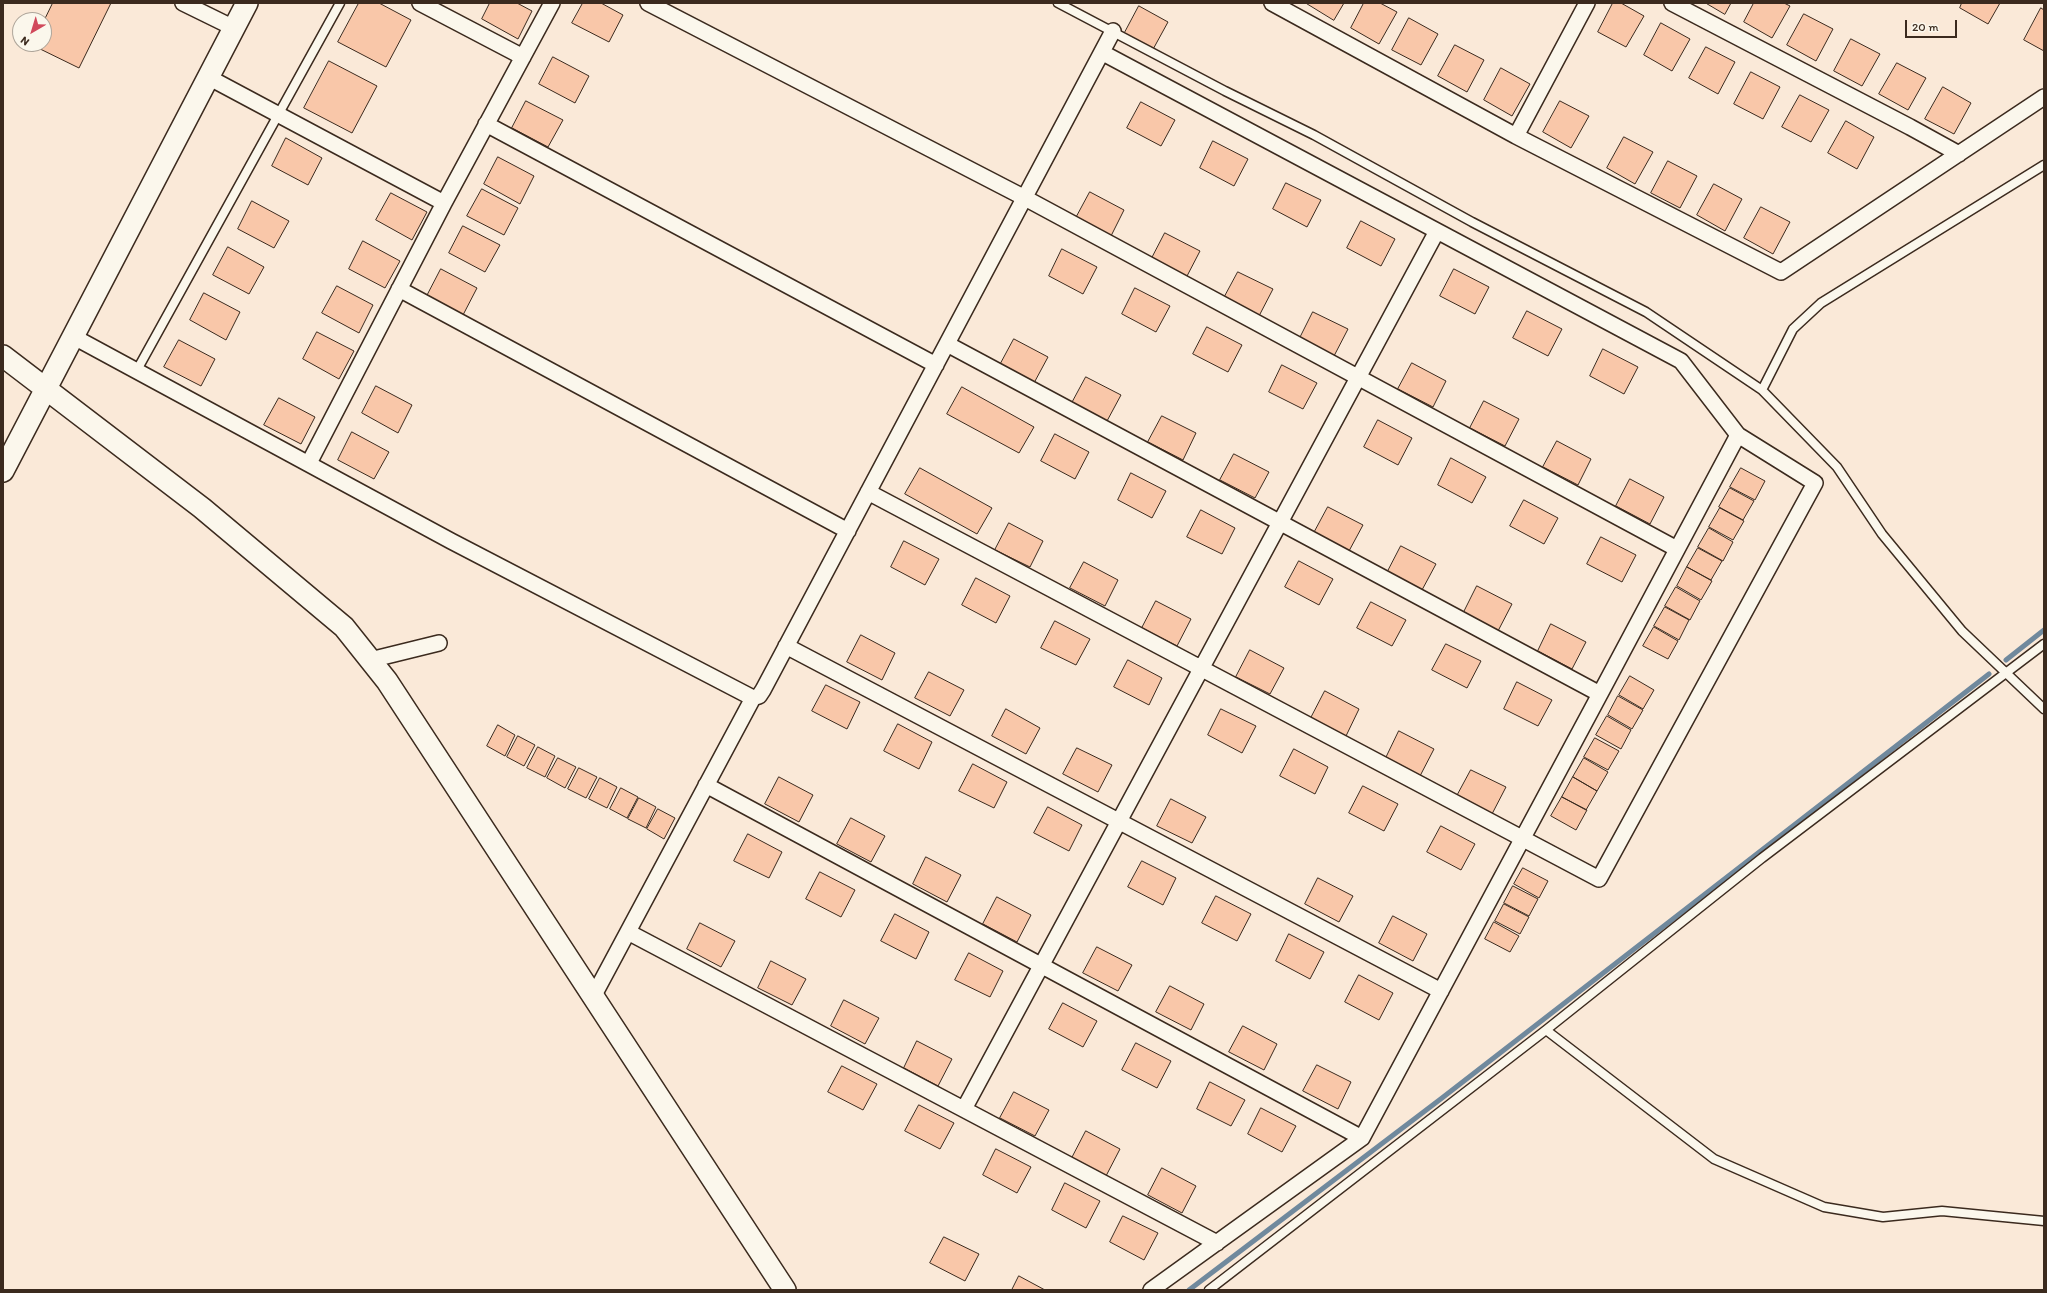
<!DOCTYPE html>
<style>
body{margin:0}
#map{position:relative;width:2047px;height:1293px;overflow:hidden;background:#fae9d8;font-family:Itim,sans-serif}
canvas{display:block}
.frame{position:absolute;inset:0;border:4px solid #3b2a1e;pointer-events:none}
.north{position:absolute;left:12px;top:12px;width:40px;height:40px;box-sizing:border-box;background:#fbf7ec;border:1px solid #aea59a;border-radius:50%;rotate:218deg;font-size:11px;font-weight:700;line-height:16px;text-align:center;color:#3b2a1e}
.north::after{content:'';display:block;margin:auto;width:14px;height:18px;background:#d1495b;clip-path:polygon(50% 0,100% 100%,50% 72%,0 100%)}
.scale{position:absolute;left:1905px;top:20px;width:52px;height:18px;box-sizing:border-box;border:2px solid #3b2a1e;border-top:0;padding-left:5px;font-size:12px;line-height:14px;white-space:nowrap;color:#3b2a1e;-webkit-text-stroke:3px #fbf7ec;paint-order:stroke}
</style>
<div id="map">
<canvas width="2047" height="1293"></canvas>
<div class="frame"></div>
<div class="north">N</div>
<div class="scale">20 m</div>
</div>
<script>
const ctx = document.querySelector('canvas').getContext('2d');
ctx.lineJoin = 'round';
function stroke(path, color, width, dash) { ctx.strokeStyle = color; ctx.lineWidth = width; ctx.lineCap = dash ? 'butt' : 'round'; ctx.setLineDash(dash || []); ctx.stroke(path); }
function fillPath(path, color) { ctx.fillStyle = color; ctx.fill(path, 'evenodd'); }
stroke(new Path2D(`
 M2006 660 2044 630
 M1189 1290 1442 1098 1989 674`), '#70899d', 5);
const building = new Path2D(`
 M53 3H111L79 68 32 45 44 44V21Z
 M359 3H379L411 20 386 67 338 42Z
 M490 3H517L532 11 518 39 482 19Z
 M583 3H601L623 15 609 42 572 23Z
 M1306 3H1344L1334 20Z
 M1364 3H1380L1397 12 1379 44 1351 28Z
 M1613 3H1621L1644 16 1626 47 1598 32Z
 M1706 3H1731L1725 14Z
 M1754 3H1784L1790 6 1772 38 1744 22Z
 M1962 3H2000L1988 24 1960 8Z
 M1139 6 1168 22 1151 53 1122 38Z
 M2041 8 2044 10V51L2024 40Z
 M1804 14 1833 29 1816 61 1787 45Z
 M1409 18 1438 34 1421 65 1392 50Z
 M1661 23 1690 39 1672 71 1644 55Z
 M1851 39 1880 54 1862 86 1834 71Z
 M1455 45 1484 60 1467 92 1438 76Z
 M1706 47 1735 62 1718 94 1689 78Z
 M553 57 589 76 575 103 539 84Z
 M329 61 377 86 352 133 304 108Z
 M1897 63 1926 78 1908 110 1879 94Z
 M1501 68 1530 84 1512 116 1484 100Z
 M1751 72 1780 87 1763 119 1734 104Z
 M1943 87 1971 103 1954 134 1925 119Z
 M1800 95 1829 110 1811 142 1782 127Z
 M526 101 563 120 548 147 512 128Z
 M1560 101 1589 116 1571 148 1543 132Z
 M1141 102 1175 120 1161 146 1127 128Z
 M1846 121 1874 137 1857 169 1828 153Z
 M1624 137 1653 152 1635 184 1607 168Z
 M286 138 322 158 308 185 272 166Z
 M1213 141 1248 159 1234 186 1200 168Z
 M498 157 534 176 520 204 484 184Z
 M1668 161 1697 176 1680 208 1651 193Z
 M1286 183 1321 200 1307 227 1273 209Z
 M1714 184 1742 199 1725 231 1697 215Z
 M482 189 518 208 504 235 467 216Z
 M1090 192 1124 210 1111 236 1076 218Z
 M391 193 427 212 412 240 376 220Z
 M252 201 289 221 274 248 238 229Z
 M1761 207 1790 222 1773 254 1744 238Z
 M1361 221 1395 239 1381 266 1347 248Z
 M463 226 500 245 485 272 449 253Z
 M1165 233 1200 251 1186 278 1151 260Z
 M363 241 400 261 385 288 349 269Z
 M228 247 264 267 249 294 213 275Z
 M1062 249 1097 267 1083 294 1049 276Z
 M441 269 477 288 463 315 427 296Z
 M1454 269 1489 287 1475 314 1440 296Z
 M1238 272 1273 289 1259 316 1224 298Z
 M337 286 373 305 359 333 322 313Z
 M1135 288 1170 306 1156 332 1122 314Z
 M204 293 240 312 226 340 190 320Z
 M1527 311 1562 329 1548 356 1513 338Z
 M1313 312 1348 329 1334 356 1300 338Z
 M1207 327 1242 345 1228 372 1193 354Z
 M317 332 354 351 339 379 303 359Z
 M1014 339 1048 357 1034 383 1000 365Z
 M179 340 215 359 201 386 164 367Z
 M1603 349 1638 367 1624 394 1590 376Z
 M1412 363 1446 381 1433 407 1398 389Z
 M1282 365 1317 383 1303 409 1269 392Z
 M1086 377 1121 395 1107 421 1072 403Z
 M376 386 412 405 398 433 362 413Z
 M962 387 1034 427 1019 453 947 414Z
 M279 398 315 417 301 444 264 425Z
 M1484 401 1519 419 1505 446 1470 428Z
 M1162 416 1196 433 1183 460 1148 442Z
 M1378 420 1412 438 1398 465 1364 447Z
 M352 432 389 452 374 479 338 460Z
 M1055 434 1089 452 1075 479 1041 461Z
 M1557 441 1591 459 1578 485 1543 467Z
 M1234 454 1269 472 1255 498 1220 480Z
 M1451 458 1486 477 1472 503 1438 485Z
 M920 468 992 508 977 534 905 494Z
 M1741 468 1765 481 1755 500 1730 487Z
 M1131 473 1166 491 1152 518 1118 500Z
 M1630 479 1664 497 1650 524 1616 506Z
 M1730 488 1754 501 1743 520 1719 507Z
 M1524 500 1558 518 1544 544 1510 526Z
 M1328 507 1363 525 1349 551 1314 533Z
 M1720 508 1744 521 1733 540 1709 527Z
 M1201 510 1235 528 1222 554 1187 537Z
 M1009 523 1043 541 1030 567 995 550Z
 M1709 528 1733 542 1723 561 1698 547Z
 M1601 537 1636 555 1622 582 1587 564Z
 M904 541 939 559 925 585 891 567Z
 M1401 546 1436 564 1422 590 1387 573Z
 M1698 548 1722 561 1711 580 1687 567Z
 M1299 561 1333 579 1319 605 1285 587Z
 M1084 562 1118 580 1105 606 1070 588Z
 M1687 567 1712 581 1701 600 1677 586Z
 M976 578 1010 596 996 623 962 605Z
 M1477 586 1512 604 1498 631 1464 612Z
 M1676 587 1700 601 1690 620 1665 606Z
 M1156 601 1191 619 1177 646 1142 628Z
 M1371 602 1406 620 1392 646 1357 628Z
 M1665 607 1689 620 1679 640 1654 626Z
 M1055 621 1090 639 1076 665 1041 648Z
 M1551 624 1586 642 1572 669 1538 651Z
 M1654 627 1678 641 1668 659 1643 646Z
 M861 635 895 653 882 680 847 662Z
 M1446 644 1481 661 1467 688 1432 670Z
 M1250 650 1284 668 1270 694 1236 677Z
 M1128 660 1162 678 1149 705 1114 687Z
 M929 672 964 690 950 716 915 698Z
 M1630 676 1654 690 1643 709 1619 695Z
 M1517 682 1552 700 1538 726 1504 709Z
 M826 685 860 702 847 729 812 711Z
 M1325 691 1359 709 1346 736 1311 718Z
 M1618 696 1643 710 1632 729 1608 715Z
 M1006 709 1040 728 1026 754 992 736Z
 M1221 709 1256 726 1242 753 1208 735Z
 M1607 716 1631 730 1621 749 1596 735Z
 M898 724 932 742 919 769 884 751Z
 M498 725 515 735 505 756 487 746Z
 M1399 731 1434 749 1420 776 1386 758Z
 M518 736 535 745 524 766 507 757Z
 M1595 738 1619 751 1608 770 1584 757Z
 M538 747 555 756 545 777 527 768Z
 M1077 748 1112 765 1098 792 1063 774Z
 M1294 749 1328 767 1315 794 1280 776Z
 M558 758 576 767 565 788 547 778Z
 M1584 758 1608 772 1597 791 1573 777Z
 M973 764 1007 782 994 808 959 791Z
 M579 768 597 777 586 798 568 789Z
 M1471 770 1506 787 1492 814 1457 796Z
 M779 777 813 795 799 822 765 804Z
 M1573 777 1597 791 1586 810 1562 797Z
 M600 778 617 787 607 808 589 799Z
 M1363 786 1398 804 1384 831 1349 813Z
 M621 788 638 797 627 818 610 809Z
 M1562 797 1587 810 1576 830 1551 816Z
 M639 798 656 807 646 828 628 819Z
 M1171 799 1206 817 1192 843 1157 826Z
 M1048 807 1082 825 1069 851 1034 833Z
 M658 809 675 818 664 839 647 829Z
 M851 818 885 836 871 862 837 844Z
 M1441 826 1475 844 1461 870 1427 852Z
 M748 834 782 852 769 878 734 861Z
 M926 857 961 875 947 902 913 884Z
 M1142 861 1176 878 1163 905 1128 887Z
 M1523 868 1548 881 1539 898 1514 884Z
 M820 872 855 890 841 917 806 899Z
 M1318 878 1353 896 1339 922 1305 904Z
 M1513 886 1538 899 1529 916 1504 903Z
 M1216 896 1251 914 1237 941 1202 923Z
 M997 897 1031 915 1017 942 983 924Z
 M1504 904 1529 917 1520 934 1495 921Z
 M895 914 929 932 916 959 881 941Z
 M1393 916 1427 934 1413 961 1379 943Z
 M1494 922 1519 936 1510 952 1485 939Z
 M700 923 735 941 721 967 687 949Z
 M1289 934 1324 952 1310 979 1276 961Z
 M1097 947 1132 965 1118 991 1083 973Z
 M969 953 1003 971 990 997 955 980Z
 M771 961 806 979 792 1005 758 988Z
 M1359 975 1393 993 1379 1020 1345 1002Z
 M1170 986 1204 1004 1191 1030 1156 1012Z
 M844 1000 879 1018 865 1044 831 1026Z
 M1063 1003 1097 1021 1083 1047 1049 1029Z
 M1243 1026 1277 1044 1264 1070 1229 1052Z
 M917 1041 952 1059 938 1086 904 1068Z
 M1136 1043 1171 1061 1157 1088 1122 1070Z
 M1317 1065 1351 1082 1338 1109 1303 1091Z
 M842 1066 877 1084 863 1110 828 1092Z
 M1210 1082 1245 1100 1231 1126 1197 1109Z
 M1014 1092 1049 1110 1035 1136 1000 1118Z
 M919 1105 954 1123 940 1149 905 1131Z
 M1261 1108 1296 1126 1282 1152 1248 1134Z
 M1086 1131 1120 1149 1106 1176 1072 1158Z
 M996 1149 1031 1167 1017 1193 983 1175Z
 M1162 1168 1196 1186 1182 1213 1148 1195Z
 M1065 1183 1100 1201 1086 1228 1052 1210Z
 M1123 1216 1158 1233 1144 1260 1110 1242Z
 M944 1237 979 1254 965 1281 930 1263Z
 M1019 1276 1045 1290H1012Z`);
fillPath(building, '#f9c7a9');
stroke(building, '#3b2a1e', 1);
const lane = new Path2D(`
 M1058 3 1225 91 1314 135 1472 222 1646 312 1762 390 1837 467 1882 534 1962 631 2044 709
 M137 370 340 3
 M1762 390 1793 329 1821 303 2044 165
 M1546 1030 1714 1159 1824 1207 1883 1217 1942 1211 2044 1221
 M1209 1290 1546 1030 1762 858 2044 644`);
const street = new Path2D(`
 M183 3 234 28
 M420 3 523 57
 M648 3 1025 198 1677 549
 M1272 3 1516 136 1781 272 2044 97
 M1672 3 1910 127 1959 154
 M1103 53 1681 361 1738 435
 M208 77 444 203
 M486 124 936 365
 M1516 136 1587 3
 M399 289 848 531
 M74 337 451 541 753 698
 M947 344 1600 694 1362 1138 1151 1290
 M309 463 444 203 552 3
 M868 492 1599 879 1815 483 1738 435 1600 694
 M786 646 1441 991
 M370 660 439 643
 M706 785 1362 1138
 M628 932 1217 1243
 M593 997 753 698 759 696 763 690 1113 31
 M964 1109 1437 231`);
const secondary = new Path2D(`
 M3 356 202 508 344 627 387 681 785 1290
 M3 471 247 3`);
stroke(lane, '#3b2a1e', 11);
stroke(street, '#3b2a1e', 18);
stroke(secondary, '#3b2a1e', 24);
stroke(lane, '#fbf7ec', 8);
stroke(street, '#fbf7ec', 15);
stroke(secondary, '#fbf7ec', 21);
</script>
